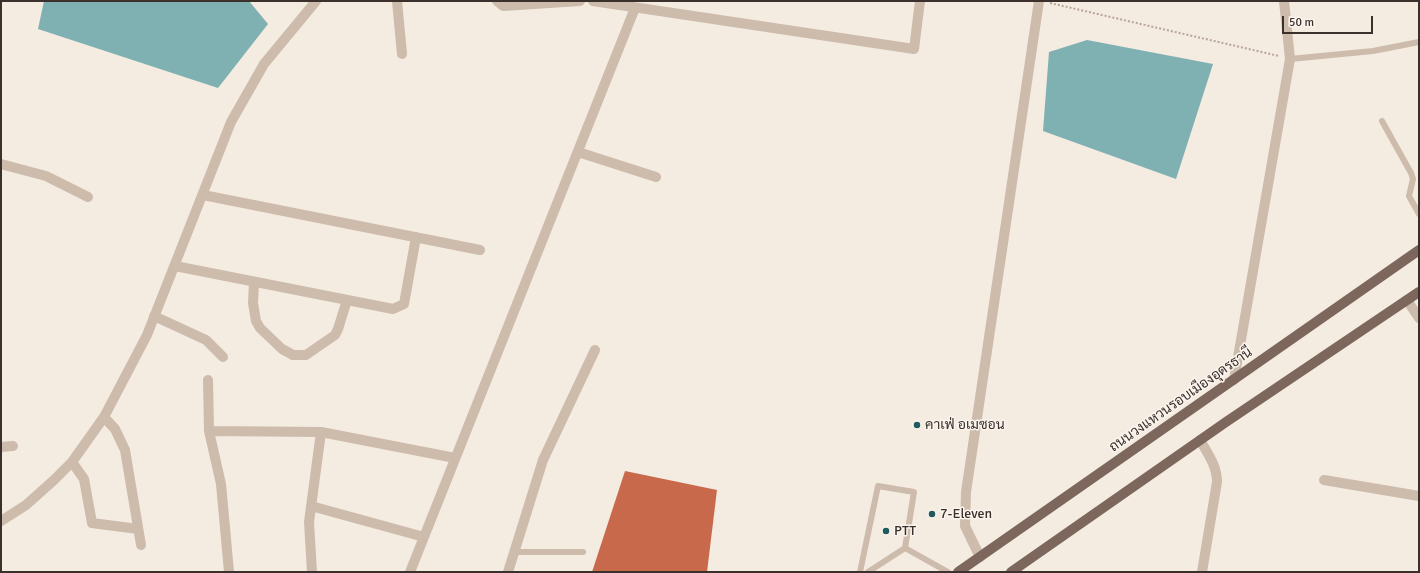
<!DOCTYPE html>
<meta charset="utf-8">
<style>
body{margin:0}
#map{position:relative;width:1420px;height:573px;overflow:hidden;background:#f4ebe1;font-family:Signika,sans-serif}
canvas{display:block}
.frame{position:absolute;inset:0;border:2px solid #3b302b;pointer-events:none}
.scale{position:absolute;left:1282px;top:16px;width:91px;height:18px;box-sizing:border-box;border:2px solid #3b302b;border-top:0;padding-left:5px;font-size:12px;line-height:14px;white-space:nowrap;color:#3b302b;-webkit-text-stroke:3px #fbf5ee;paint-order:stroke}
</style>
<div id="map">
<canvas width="1420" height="573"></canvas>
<div class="frame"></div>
<div class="scale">50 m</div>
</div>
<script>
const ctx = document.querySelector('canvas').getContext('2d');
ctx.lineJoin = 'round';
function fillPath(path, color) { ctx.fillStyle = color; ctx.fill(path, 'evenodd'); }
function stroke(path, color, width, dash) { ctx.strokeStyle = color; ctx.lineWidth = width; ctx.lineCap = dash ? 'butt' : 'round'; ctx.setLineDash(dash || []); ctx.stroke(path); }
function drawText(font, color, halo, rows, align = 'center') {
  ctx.font = font + ' Signika,Sarabun,sans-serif'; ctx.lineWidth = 3; ctx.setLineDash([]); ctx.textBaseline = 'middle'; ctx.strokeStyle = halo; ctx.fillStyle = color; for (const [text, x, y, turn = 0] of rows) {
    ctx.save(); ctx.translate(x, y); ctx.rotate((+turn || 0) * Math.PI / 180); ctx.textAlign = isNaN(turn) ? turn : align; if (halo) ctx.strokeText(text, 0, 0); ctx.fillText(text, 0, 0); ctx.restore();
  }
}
fillPath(new Path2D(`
 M44 1H249L268 24 218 88 38 29Z
 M1087 40 1213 64 1176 179 1043 131 1049 52Z`), '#7fb0b2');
fillPath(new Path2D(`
 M625 471 717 490 707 572H592Z`), '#c8694b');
stroke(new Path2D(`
 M1050 3 1279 56`), '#b9a596', 2, [2, 2]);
stroke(new Path2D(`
 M1290 59 1373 51 1419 42
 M1382 121 1411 173 1413 179 1409 196 1419 214
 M515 552H583
 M860 572 878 486 914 492 905 548
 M868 572 905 548 948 572`), '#cdbbac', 6);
stroke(new Path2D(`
 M397 1 402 54
 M497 1 503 6 580 1
 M593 1 914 49 920 1
 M578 152 656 177
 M1 164 46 176 88 197
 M203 195 480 250
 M175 266 393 309 404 304 416 237
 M254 282 253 303 256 321 260 328 282 349 293 355H306L335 335 338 329 347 300
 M1407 300 1419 318
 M154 316 206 340 223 357
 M208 380 209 431 221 484 229 572
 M1234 380 1290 59 1284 1
 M104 417 115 429 125 450 141 545
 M209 431 321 432 455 458
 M1 447 13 446
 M72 462 84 479 92 523 138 529
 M1324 480 1419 496
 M311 506 424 537
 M1 521 26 505 54 480 72 462 104 417 147 335 231 122 264 64 316 1
 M980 557 965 526 966 492 1039 1
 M312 572 309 522 321 432
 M410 572 635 8
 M508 572 543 460 595 350`), '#cdbbac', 10);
stroke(new Path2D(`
 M1200 440C1208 454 1217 466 1217 482L1202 572`), '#cdbbac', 10);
stroke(new Path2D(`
 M958 572 1419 250
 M1011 572 1226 422 1419 292`), '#7d675c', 10);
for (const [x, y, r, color] of [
 [917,425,4,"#1f5a5e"],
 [932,514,4,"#1f5a5e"],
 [886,531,4,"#1f5a5e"]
]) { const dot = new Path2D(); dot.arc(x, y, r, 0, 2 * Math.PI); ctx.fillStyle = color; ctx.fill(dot); stroke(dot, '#fbf5ee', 1.5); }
drawText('14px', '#3b302b', '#fbf5ee', [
 ["ถนนวงแหวนรอบเมืองอุดรธานี",1181,400,-35]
]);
drawText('14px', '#3b302b', '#fbf5ee', [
 ["คาเฟ่ อเมซอน",925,425],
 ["7-Eleven",940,514],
 ["PTT",894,531]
], 'left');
</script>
